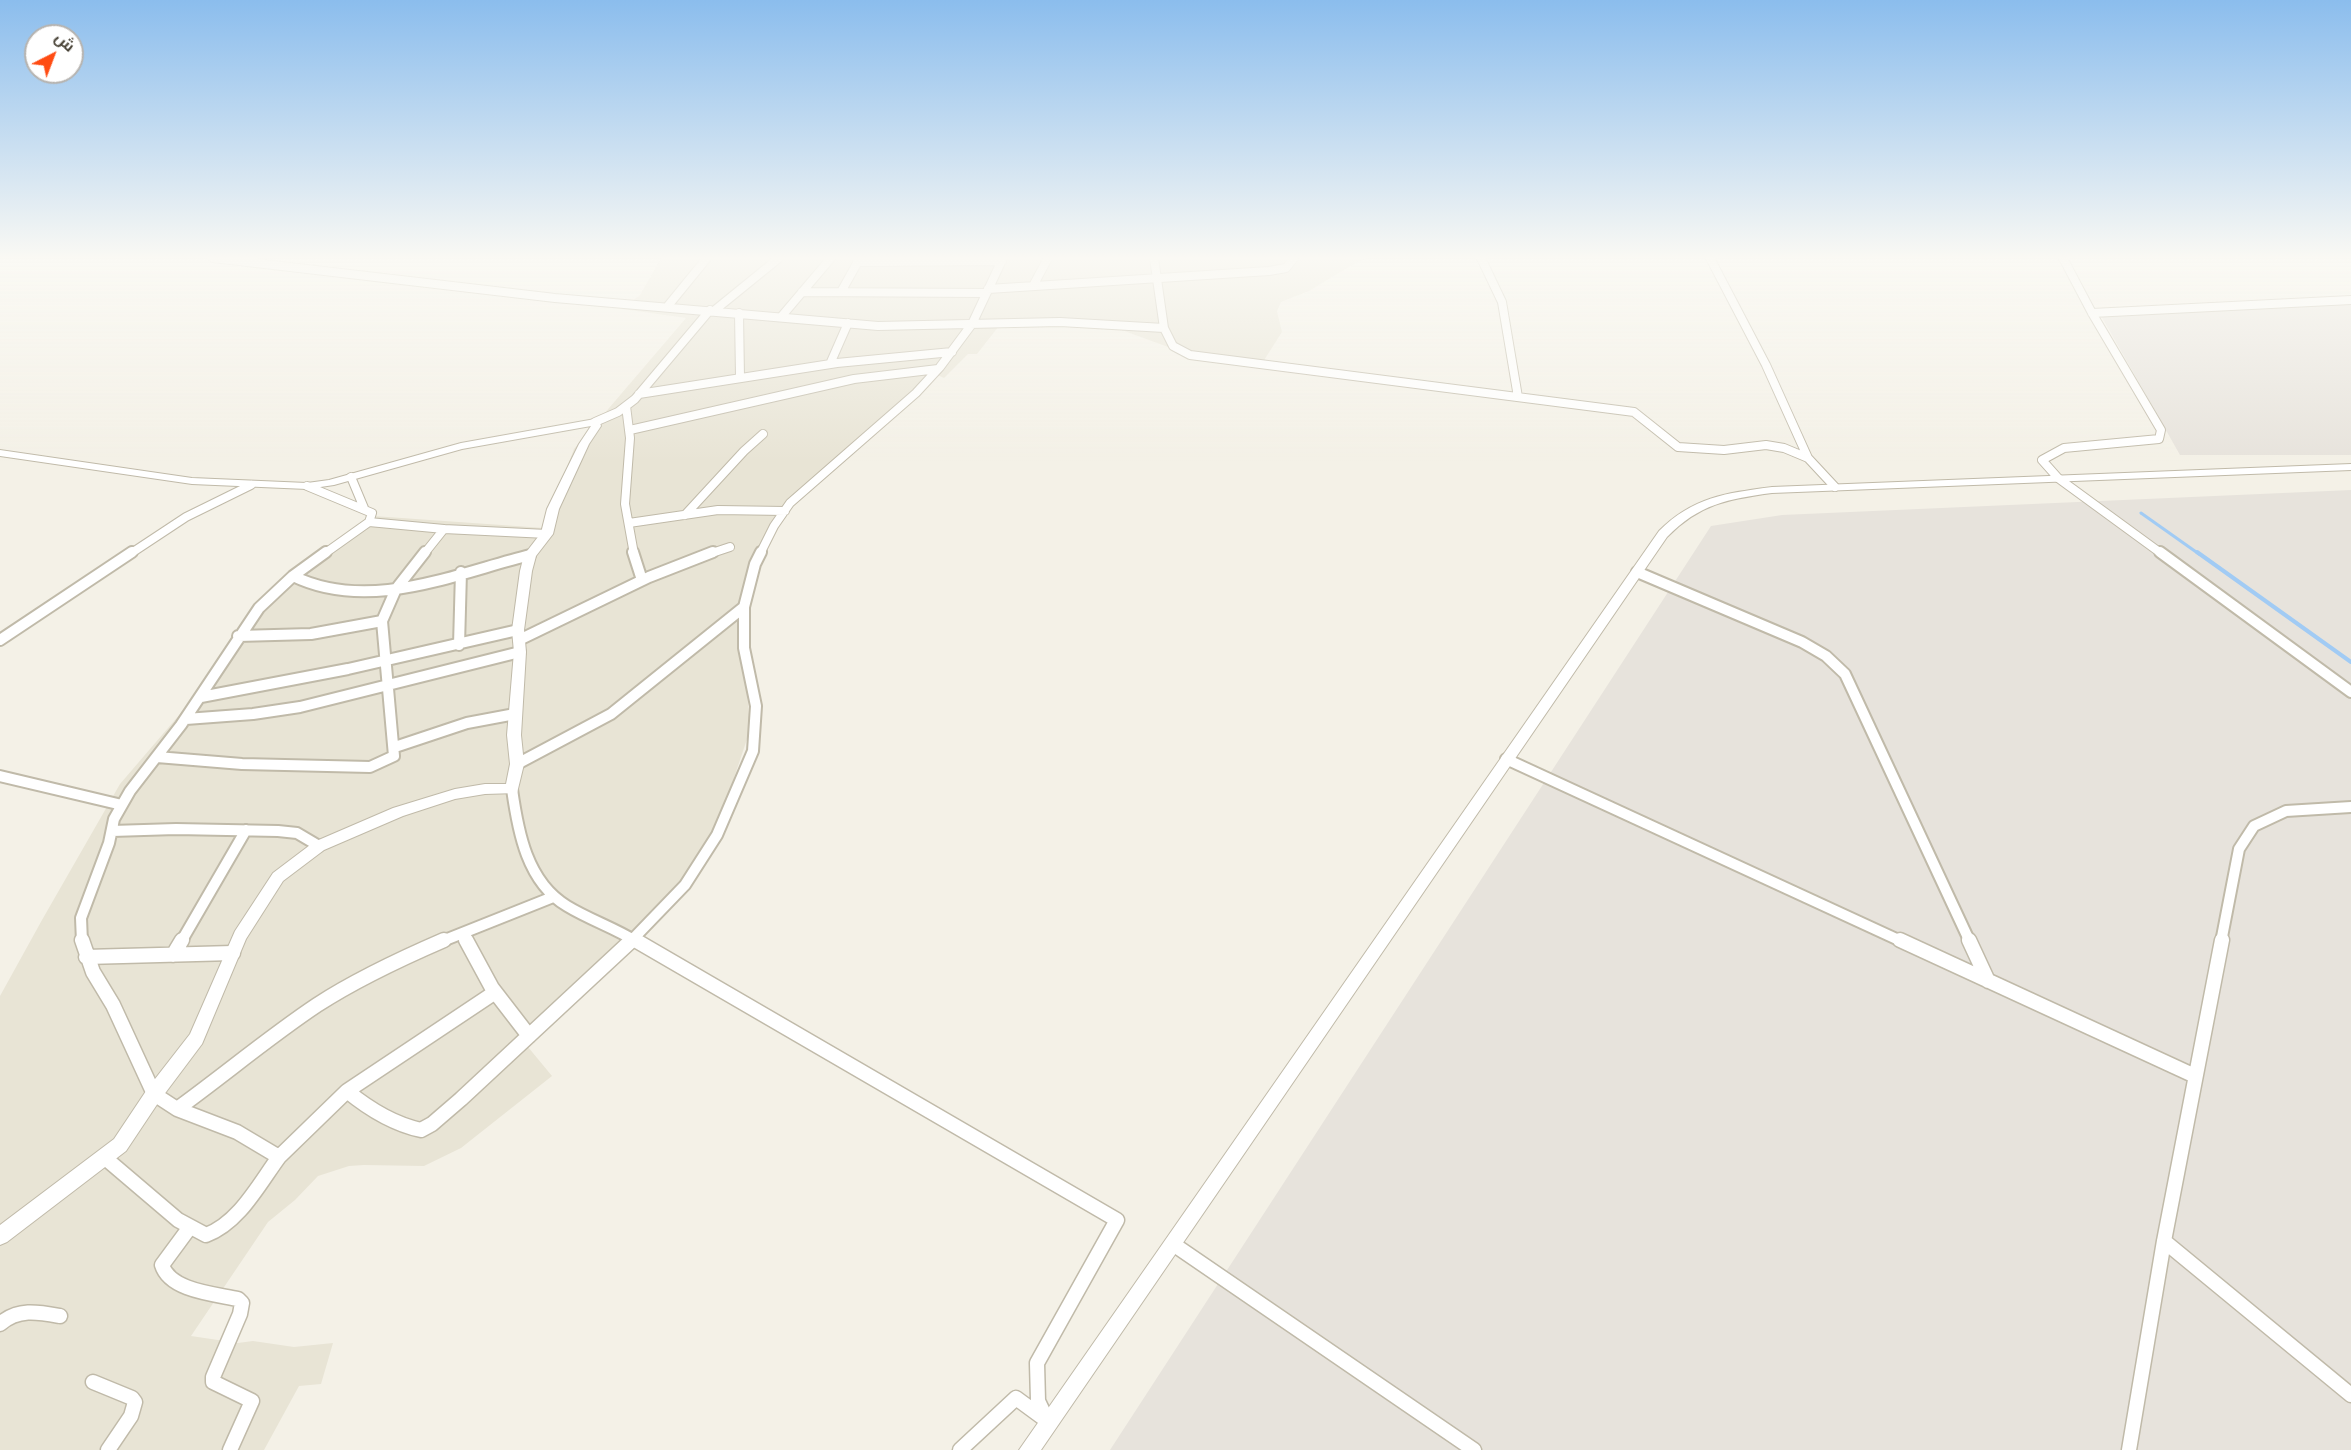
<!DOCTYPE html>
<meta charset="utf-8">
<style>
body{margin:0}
#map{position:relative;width:2351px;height:1450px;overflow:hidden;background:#f4f1e7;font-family:"Fira Sans",Cairo,sans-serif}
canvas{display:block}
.north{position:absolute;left:24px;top:24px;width:60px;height:60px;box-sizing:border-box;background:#fff;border:2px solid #b6b3af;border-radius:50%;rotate:42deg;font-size:16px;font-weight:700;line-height:24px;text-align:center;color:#484236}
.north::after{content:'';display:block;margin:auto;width:21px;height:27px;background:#ff4c13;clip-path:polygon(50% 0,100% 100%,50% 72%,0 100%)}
</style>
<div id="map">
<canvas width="2351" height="1450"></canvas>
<div class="north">ش</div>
</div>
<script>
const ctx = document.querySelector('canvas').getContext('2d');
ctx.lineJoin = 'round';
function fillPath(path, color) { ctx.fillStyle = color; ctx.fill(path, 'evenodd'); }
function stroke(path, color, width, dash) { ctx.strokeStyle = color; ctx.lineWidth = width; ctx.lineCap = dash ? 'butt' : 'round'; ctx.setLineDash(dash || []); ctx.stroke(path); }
fillPath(new Path2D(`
 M661 258H1367L1347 268 1309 291 1281 302 1277 311 1282 332 1261 365 1190 355 1116 328 1041 324 999 326 977 354H968L944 378 935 374 787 509 760 564 743 637 750 730 726 802 685 888 528 1047 552 1076 461 1148 424 1166 364 1165 349 1166 318 1176 295 1200 268 1222 191 1336 238 1343 253 1341 294 1347 333 1343 321 1384 299 1386 264 1450H0V996L42 920 120 784 228 658 282 581 373 516 544 528 574 449 686 318 622 309 640 295Z`), '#e8e4d5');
fillPath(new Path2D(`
 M2351 302V455H2180L2100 314Z
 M2351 490V1450H1110L1711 526 1782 515Z`), '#e7e3dc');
stroke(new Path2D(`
 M2141 513 2199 554`), '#a1cbf4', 3);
stroke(new Path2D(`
 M2197 552 2351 662`), '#a1cbf4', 4);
const minorFar2 = new Path2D(`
 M213 258 555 298 878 326 1060 322 1164 328
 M1154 258 1164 328 1173 346 1190 355 1634 412 1678 447 1724 450 1766 445 1784 448 1808 458 1835 487
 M1481 258 1502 302 1518 397
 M1710 258 1766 365 1808 458
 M2063 258 2092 313 2161 430 2159 439 2064 448 2042 460 2058 478 2162 554
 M857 262 1002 261
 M1033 286 1048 258
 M988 289 1269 271 1286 268 1294 258
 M802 292 986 293
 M841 292 860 258
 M667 307 707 258
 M715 310 779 258
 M739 313 740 378
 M2092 313 2351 300
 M781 317 831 258
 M830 364 848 323
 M639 394 837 363 952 352
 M626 406 630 438 625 504 634 554
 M595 422 618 412 635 399 710 310
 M630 430 854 379 938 369
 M351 477 364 508
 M307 486 372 513 369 522 324 554
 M685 515 744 451 763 434
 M369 522 444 529
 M629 523 718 510 785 511
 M130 554 186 517 251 485
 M424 554 444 529 547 534
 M709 554 730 547
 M760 554 774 526 790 503 916 393 940 367 972 324 1003 258`);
const minorFar1 = new Path2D(`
 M633 552 642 580
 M2160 552 2351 692
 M1637 572 1802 642 1826 656 1845 674 1970 942
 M293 576C369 613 454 574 530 555
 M238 636 311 634 382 621
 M0 640 132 552
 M519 640 649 577 713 552
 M459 645 461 572
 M201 697 348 669 518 630
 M186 719 253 714 300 707 520 652
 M395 747 467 723 515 714
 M157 757 242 764 370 767 394 756 382 621 396 589 425 552
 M1506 759 1903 942
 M517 764 611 714 744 607
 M0 776 122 805
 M512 789C518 832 527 882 567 906 590 920 615 928 637 942
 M112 831 176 829 278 831 297 833 319 846
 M463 933 467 942
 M82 942 81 918 109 843 114 819 130 791 181 725 259 608 293 576 326 552
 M181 942 246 830
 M440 942 553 897
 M630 942 685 885 717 835 753 751 756 706 744 648V607L755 564 761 552
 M2221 942 2239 849 2254 826 2286 811 2351 807`);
const minor = new Path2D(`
 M82 940 93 972 113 1005 154 1094 177 1109C224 1075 269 1037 317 1005 357 979 400 959 444 940
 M466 940 492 988 529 1036
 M635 940 1117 1220 1037 1363 1038 1401 1048 1422
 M1900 940 2195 1076
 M1969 940 1988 981
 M173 955 182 940
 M86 957 233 953
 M347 1091 494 993
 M177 1109 237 1132 279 1157 347 1091C369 1109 393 1124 421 1130L432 1124 461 1099 632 940
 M104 1157 178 1220 206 1235C239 1223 259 1184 279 1157
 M190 1227 162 1265C170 1291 215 1294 238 1299L242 1303 240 1314 213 1377V1382L252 1401 230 1450
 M2164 1241 2351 1395
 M1173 1244 1474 1450
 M0 1324C18 1308 38 1312 60 1316
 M93 1382 132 1398 135 1402 131 1416 108 1450
 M960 1450 1016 1398 1046 1420
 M2129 1450 2164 1241 2222 940`);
const tertiary = new Path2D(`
 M595 419 599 420 601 426 589 444 559 509 553 534 536 556 532 571 524 630 526 652 521 735 524 764 517 793 485 794 455 799 403 816 324 850 283 881 246 939 202 1044 160 1100 126 1151 7 1242 0 1245V1225L114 1139 148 1088 190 1034 235 931 273 873 314 842 393 808 455 789 485 784H506L510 764 507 735 514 652 512 630 520 571 524 555 541 533 547 509 579 444 591 426 462 449 334 485 307 489 192 484 0 456V450L192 478 307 483 329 480 461 443Z
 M2351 464V470L1772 493C1728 499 1699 504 1667 537L1041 1450H1019L1659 531C1693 497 1726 493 1772 487Z`);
stroke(minorFar2, '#c0baa9', 10);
stroke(minorFar1, '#c0baa9', 14);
stroke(minor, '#c0baa9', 17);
stroke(tertiary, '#c0baa9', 2);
stroke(minorFar2, '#fff', 8);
stroke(minorFar1, '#fff', 10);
stroke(minor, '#fff', 14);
fillPath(tertiary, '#fff');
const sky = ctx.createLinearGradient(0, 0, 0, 461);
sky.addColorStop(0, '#8bbded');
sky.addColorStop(0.56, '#faf9f4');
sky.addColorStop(1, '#faf9f400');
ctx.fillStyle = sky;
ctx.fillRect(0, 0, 2351, 461);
</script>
